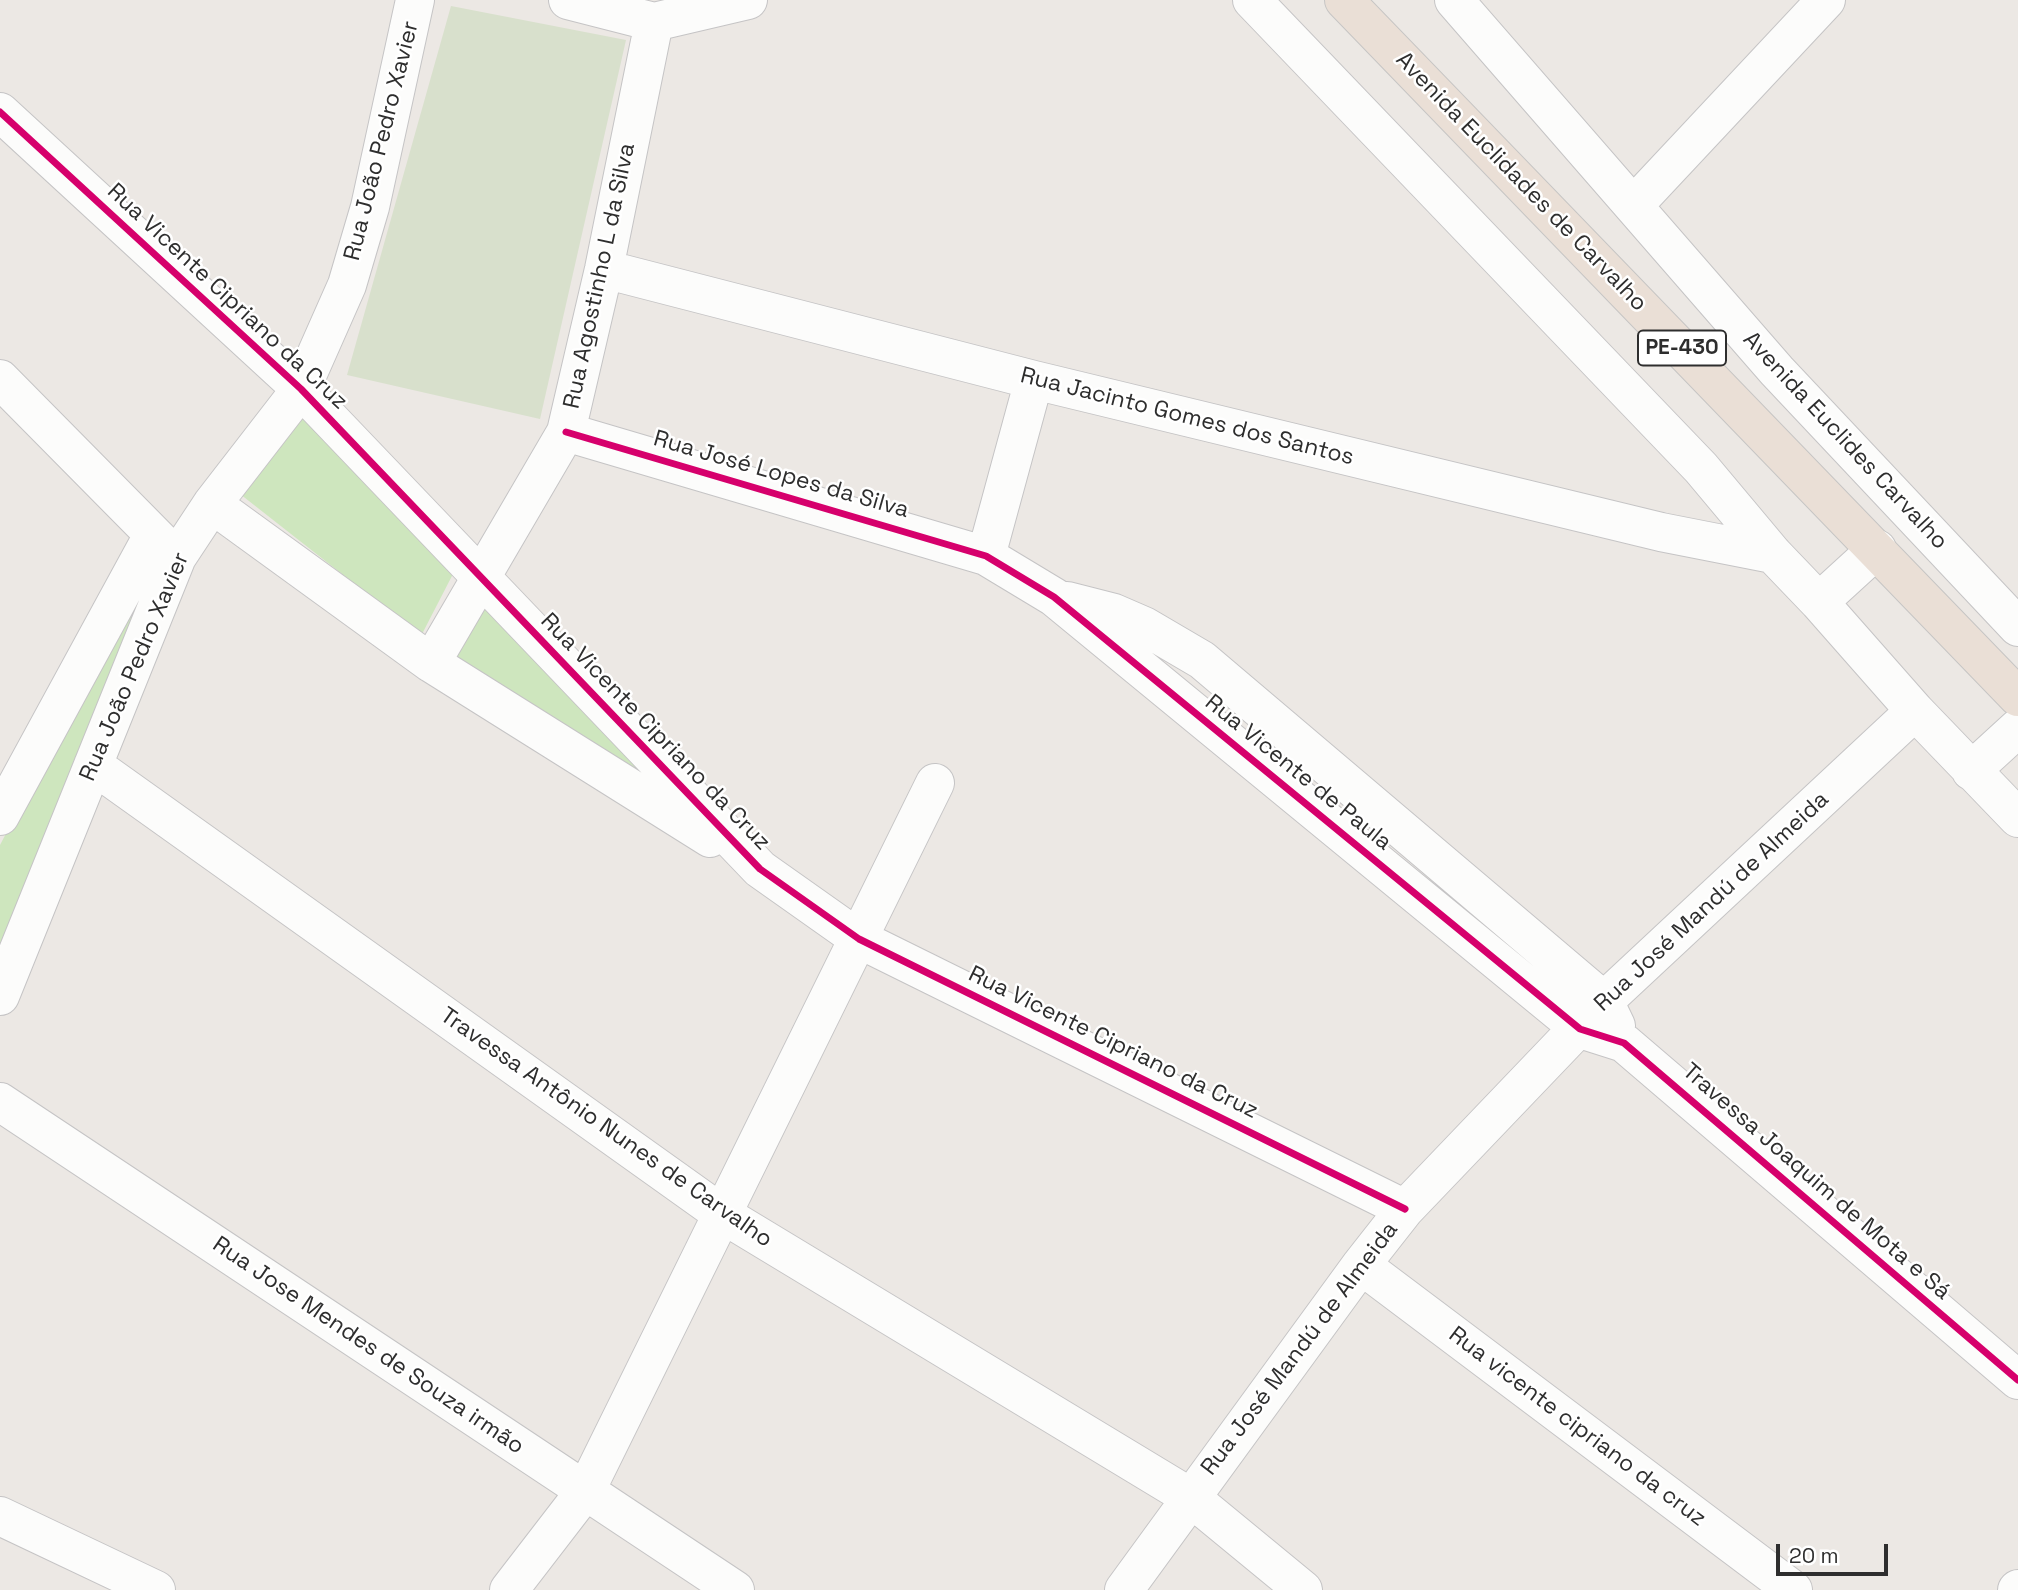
<!DOCTYPE html>
<meta charset="utf-8">
<style>
body{margin:0}
#map{position:relative;width:2018px;height:1590px;overflow:hidden;background:#ece8e4;font-family:"Space Grotesk",sans-serif}
canvas{display:block}
.scale{position:absolute;left:1776px;top:1544px;width:112px;height:32px;box-sizing:border-box;border:4px solid #2e2e2e;border-top:0;padding-left:9px;font-size:21px;line-height:24px;white-space:nowrap;color:#2e2e2e;-webkit-text-stroke:5px #fff;paint-order:stroke}
</style>
<div id="map">
<canvas width="2018" height="1590"></canvas>
<div class="scale">20 m</div>
</div>
<script>
const ctx = document.querySelector('canvas').getContext('2d');
ctx.lineJoin = 'round';
function fillPath(path, color) { ctx.fillStyle = color; ctx.fill(path, 'evenodd'); }
function stroke(path, color, width, dash) { ctx.strokeStyle = color; ctx.lineWidth = width; ctx.lineCap = dash ? 'butt' : 'round'; ctx.setLineDash(dash || []); ctx.stroke(path); }
function drawText(font, color, halo, rows, align = 'center') {
  ctx.font = font + ' "Space Grotesk",sans-serif'; ctx.lineWidth = 5; ctx.setLineDash([]); ctx.textBaseline = 'middle'; ctx.strokeStyle = halo; ctx.fillStyle = color; for (const [text, x, y, turn = 0] of rows) {
    ctx.save(); ctx.translate(x, y); ctx.rotate((+turn || 0) * Math.PI / 180); ctx.textAlign = isNaN(turn) ? turn : align; if (halo) ctx.strokeText(text, 0, 0); ctx.fillText(text, 0, 0); ctx.restore();
  }
}
fillPath(new Path2D(`
 M300 416 454 572 421 636 240 494Z
 M153 554 165 561 0 950V845Z
 M485 600 688 812 451 654Z`), '#cee6be');
fillPath(new Path2D(`
 M451 6 626 40 540 419 347 375Z`), '#d8e0cc');
const minor = new Path2D(`
 M568 0 654 22 748 0
 M1252 0 1701 468 1773 554 1819 602 1915 711 2018 818
 M1454 0 1777 371 2018 627
 M0 112 301 389 760 869 859 939 1405 1209
 M1634 205 1826 0
 M604 269 1034 380 1661 532 1773 554
 M0 379 171 552
 M566 432 986 556 1054 597 1580 1029 1624 1043 2018 1380
 M212 504 431 663 710 838
 M986 556 1034 380
 M1067 601 1114 613 1144 626 1202 660 1604 1001 1616 1026
 M1819 602 1877 549
 M431 663 566 432 604 269 654 22
 M93 765 722 1214 1190 1497 1303 1590
 M1971 771 2018 728
 M0 816 153 535
 M0 996 177 557 212 504 301 389 347 285 370 207 415 0
 M0 1102 735 1590
 M1361 1265 1793 1590
 M0 1516 156 1590
 M509 1590 586 1490 935 783
 M1124 1590 1361 1265 1405 1209 1604 1001 1915 711
 M2017 1590 2018 1589`);
const highway = new Path2D(`
 M1344 0 2018 697`);
stroke(minor, '#c5c4c5', 40);
stroke(highway, '#c6c5c4', 40);
stroke(minor, '#fcfcfb', 38);
stroke(highway, '#eadfd6', 38);
stroke(new Path2D(`
 M0 112 301 389 760 869 859 939 1405 1209
 M566 432 986 556 1054 597 1580 1029 1624 1043 2018 1380`), '#d6006c', 7);
for (const [x, y, w] of [
 [1682,348,88]
]) { const box = new Path2D(); box.roundRect(x - w / 2, y - 17.5, w, 35, 5); ctx.fillStyle = '#fff'; ctx.fill(box); stroke(box, '#2e2e2e', 2); }
drawText('bold 21px', '#2e2e2e', null, [
 ["PE-430",1682,348]
]);
drawText('23px', '#2e2e2e', '#fff', [
 ["Rua João Pedro Xavier",382,141,-76],
 ["Avenida Euclidades de Carvalho",1521,182,46],
 ["Rua Agostinho L da Silva",600,276,-78],
 ["Rua Vicente Cipriano da Cruz",227,297,43],
 ["Rua Jacinto Gomes dos Santos",1187,417,14],
 ["Avenida Euclides Carvalho",1845,441,47],
 ["Rua José Lopes da Silva",781,475,16],
 ["Rua João Pedro Xavier",135,667,-67],
 ["Rua Vicente Cipriano da Cruz",655,732,46],
 ["Rua Vicente de Paula",1298,773,39],
 ["Rua José Mandú de Almeida",1712,902,-43],
 ["Rua Vicente Cipriano da Cruz",1113,1043,26],
 ["Travessa Antônio Nunes de Carvalho",606,1128,35],
 ["Travessa Joaquim de Mota e Sá",1816,1182,41],
 ["Rua Jose Mendes de Souza irmão",368,1346,34],
 ["Rua José Mandú de Almeida",1300,1349,-53],
 ["Rua vicente cipriano da cruz",1577,1427,37]
]);
</script>
